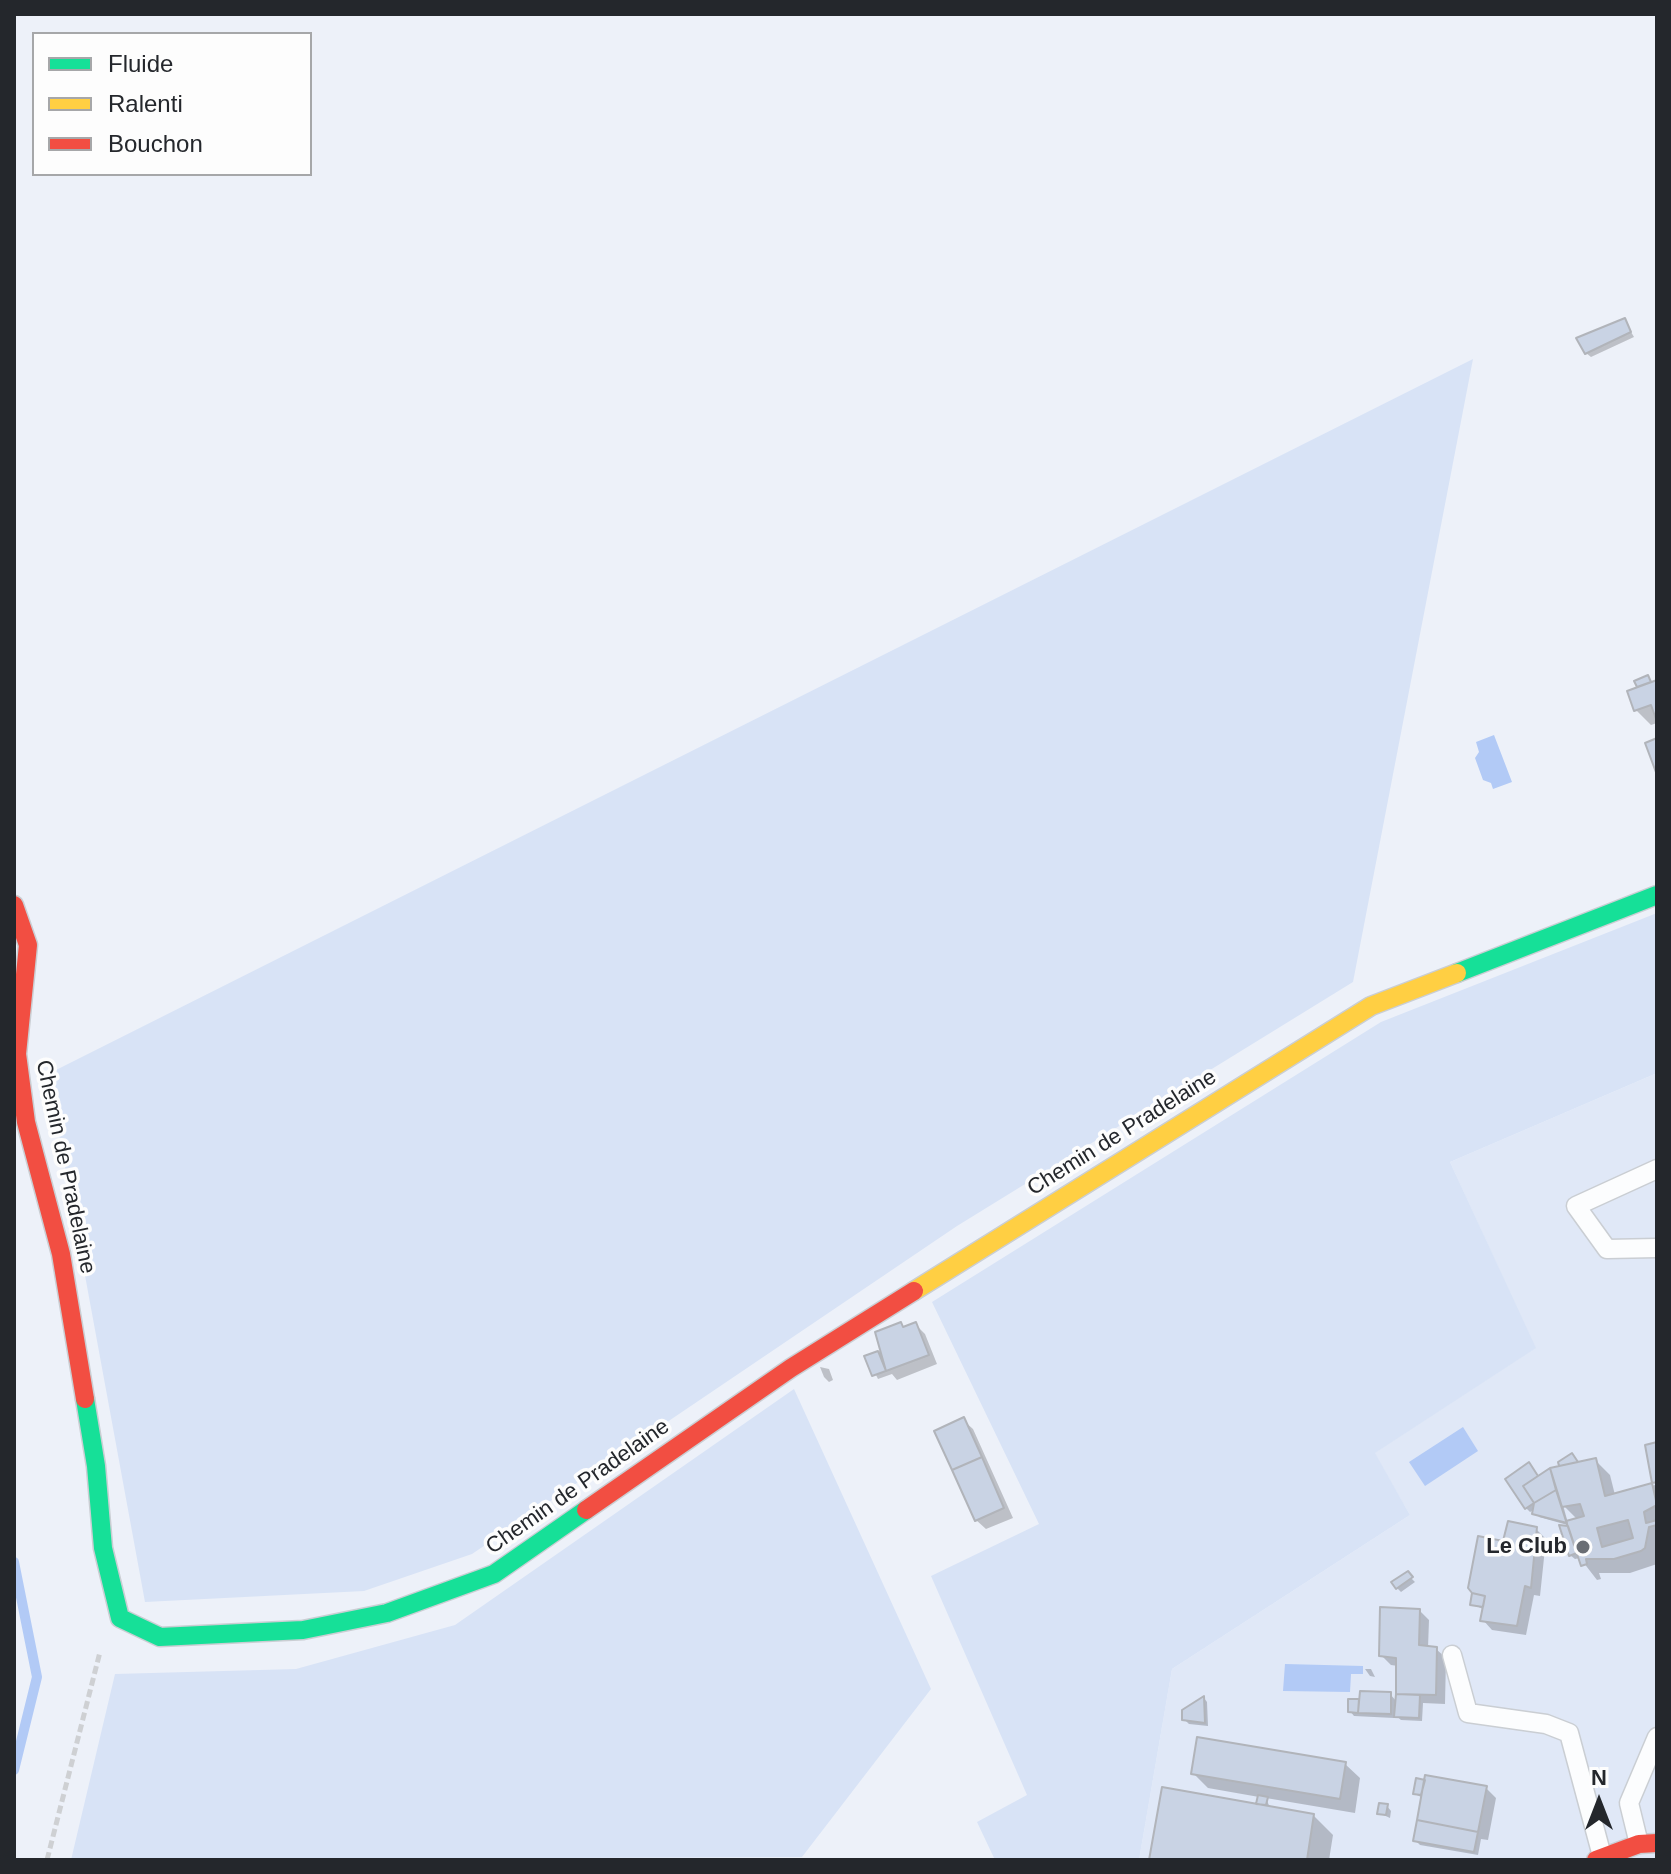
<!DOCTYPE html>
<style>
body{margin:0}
#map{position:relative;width:1671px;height:1874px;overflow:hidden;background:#edf1f9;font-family:Helvetica,sans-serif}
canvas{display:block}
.frame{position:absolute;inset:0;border:16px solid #24272c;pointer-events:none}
.legend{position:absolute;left:32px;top:32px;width:280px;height:144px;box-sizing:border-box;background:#fdfdfd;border:2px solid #a6a7a9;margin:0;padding:10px 14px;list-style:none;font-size:24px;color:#24272c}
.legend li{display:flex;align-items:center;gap:16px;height:40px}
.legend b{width:40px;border:2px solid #a6a7a9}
.north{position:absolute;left:1559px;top:1762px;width:80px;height:80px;-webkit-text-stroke:6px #fdfdfd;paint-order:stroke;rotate:0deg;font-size:22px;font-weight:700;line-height:32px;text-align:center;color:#24272c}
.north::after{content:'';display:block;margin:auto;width:28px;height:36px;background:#24272c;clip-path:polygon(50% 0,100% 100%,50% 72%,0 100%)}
</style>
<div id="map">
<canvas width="1671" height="1874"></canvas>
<div class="frame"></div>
<ul class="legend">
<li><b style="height:10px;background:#16e098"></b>Fluide</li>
<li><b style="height:10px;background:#ffcf43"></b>Ralenti</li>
<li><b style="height:10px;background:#f24e42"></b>Bouchon</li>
</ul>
<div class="north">N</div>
</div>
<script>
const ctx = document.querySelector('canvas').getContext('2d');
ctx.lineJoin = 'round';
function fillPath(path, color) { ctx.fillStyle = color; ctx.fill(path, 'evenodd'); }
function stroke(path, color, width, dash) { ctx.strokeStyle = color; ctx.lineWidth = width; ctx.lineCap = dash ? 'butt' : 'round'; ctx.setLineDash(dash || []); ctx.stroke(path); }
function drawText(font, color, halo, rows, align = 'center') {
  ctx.font = font + ' Helvetica,sans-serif'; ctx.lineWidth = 7; ctx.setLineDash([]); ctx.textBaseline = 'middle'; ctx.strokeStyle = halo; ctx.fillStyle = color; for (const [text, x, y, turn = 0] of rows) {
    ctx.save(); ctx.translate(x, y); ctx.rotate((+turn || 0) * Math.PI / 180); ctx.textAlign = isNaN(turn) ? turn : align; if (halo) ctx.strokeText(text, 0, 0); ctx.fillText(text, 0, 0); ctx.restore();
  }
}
fillPath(new Path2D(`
 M1657 1073V1860H1139L1172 1669 1410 1515 1374 1453 1535 1348 1450 1162Z`), '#e0e8f7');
fillPath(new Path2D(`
 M1473 359 1353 982 957 1226 472 1554 364 1591 145 1602 48 1074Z
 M1657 913V1073L1450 1162 1536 1348 1375 1453 1410 1515 1172 1669 1139 1860H995L977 1822 1027 1795 931 1576 1039 1524 932 1302 1381 1022Z
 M794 1389 931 1689 802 1857 71 1860 115 1674 296 1669 455 1625Z`), '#d8e3f6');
fillPath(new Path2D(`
 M1494 735 1512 782 1493 789 1491 783 1483 780 1475 758 1479 752 1476 742Z
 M1463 1427 1478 1451 1425 1486 1409 1462Z
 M1285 1664 1363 1666V1674H1351L1350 1692 1283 1691Z`), '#b2caf6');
fillPath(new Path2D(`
 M1624 320 1634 337 1591 357 1586 353Z
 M1648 678 1653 683 1657 682V723L1651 725 1636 710 1639 686Z
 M900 1324 905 1329 916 1325 925 1334 937 1364 897 1380 892 1374 878 1379 867 1357 879 1352Z
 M820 1367 829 1369 833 1380 829 1382 824 1377Z
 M963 1420 973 1429 1013 1518 986 1529 976 1520Z
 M1657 1444V1564L1630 1573H1599L1601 1579 1597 1580 1580 1558 1575 1559 1570 1555 1571 1526 1539 1517 1535 1509 1530 1512 1526 1508 1539 1478 1563 1467 1561 1465 1595 1460 1610 1475 1615 1495 1655 1485 1647 1447ZM1563 1505 1578 1520 1568 1523Z
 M1536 1529 1546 1539 1540 1596 1534 1595 1526 1635 1492 1630 1483 1620 1485 1610 1472 1604 1505 1543Z
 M1408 1575 1415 1582 1401 1592 1397 1588Z
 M1420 1611 1429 1620 1428 1648 1436 1649 1446 1658 1445 1704 1423 1703 1422 1721 1401 1720 1394 1714V1718L1354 1716 1350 1711V1701L1390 1694 1397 1702 1398 1666 1391 1665 1381 1655Z
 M1365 1669H1371L1375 1677 1370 1676Z
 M1204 1698 1207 1702 1208 1726 1189 1724 1184 1719Z
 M1345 1764 1360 1778 1355 1813 1266 1798 1270 1808 1313 1815 1333 1835 1329 1860H1151L1258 1806 1259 1797 1208 1788 1193 1773Z
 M1426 1782 1486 1788 1496 1798 1488 1840 1481 1839 1478 1855 1420 1845 1416 1841 1423 1798 1415 1794Z
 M1387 1806 1391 1811 1390 1818 1379 1813Z`), '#0003');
stroke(new Path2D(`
 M14 1562 37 1677 14 1770`), '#b2caf6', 10);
const building = new Path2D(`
 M1625 318 1631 332 1585 354 1576 338Z
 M1648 675 1651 682 1637 687 1634 681Z
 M1657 680V722L1651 705 1634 711 1627 691Z
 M1657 738V775L1645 743Z
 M901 1322 903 1327 916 1322 929 1355 886 1371 875 1332Z
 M878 1351 886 1371 872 1376 864 1356Z
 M964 1417 982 1457 952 1470 934 1431Z
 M1657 1442V1482L1652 1483 1645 1445Z
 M1572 1453 1578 1462 1559 1466 1558 1462Z
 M982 1457 1004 1508 975 1521 952 1470Z
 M1596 1458 1605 1496 1652 1483 1657 1505 1644 1512 1646 1523 1657 1520V1525L1649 1527 1645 1548 1641 1551 1614 1559H1586L1587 1564 1581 1566 1566 1521 1584 1516 1580 1504 1562 1507 1550 1468ZM1628 1520 1633 1538 1602 1547 1597 1528Z
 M1529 1462 1538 1476 1523 1486 1534 1503 1525 1509 1505 1479Z
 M1550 1468 1556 1490 1534 1503 1523 1486Z
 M1556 1490 1566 1521 1567 1523 1532 1514 1534 1503Z
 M1508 1521 1537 1527 1531 1588 1525 1586 1517 1626 1480 1621 1485 1596 1472 1593 1468 1588 1478 1536 1503 1541Z
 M1559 1525 1568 1526 1577 1553 1569 1556Z
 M1408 1571 1413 1577 1396 1589 1391 1582Z
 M1472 1593 1485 1596 1483 1607 1470 1605Z
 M1380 1607 1420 1609 1419 1645 1437 1647 1436 1695 1396 1694V1658L1379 1656Z
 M1360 1691 1391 1692V1714L1358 1713Z
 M1396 1694 1420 1695 1419 1718 1394 1717Z
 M1204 1696 1205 1723 1182 1720V1710Z
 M1348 1699H1359L1358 1713 1348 1712Z
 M1197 1737 1346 1762 1340 1799 1191 1774Z
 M1425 1775 1487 1786 1478 1832 1417 1820Z
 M1416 1778 1425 1780 1421 1795 1413 1794Z
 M1162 1787 1314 1814 1307 1860H1149Z
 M1258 1795 1268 1797 1266 1805 1256 1804Z
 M1379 1803 1388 1804 1386 1815 1377 1814Z
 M1417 1820 1478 1832 1474 1852 1413 1841Z`);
fillPath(building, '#c9d3e4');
stroke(building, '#b1b4ba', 2);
const lane = new Path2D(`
 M1657 1169 1576 1206 1607 1249 1657 1248
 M1452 1655 1468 1713 1546 1724 1569 1733 1602 1856
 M1639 1844 1629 1803 1657 1737`);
const fast = new Path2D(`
 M1457 973 1657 895
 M85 1399 96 1466 103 1548 120 1618 160 1637 303 1630 387 1613 494 1574 586 1510`);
const slow = new Path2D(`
 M914 1291 1371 1006 1457 973`);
const jam = new Path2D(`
 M14 905 28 945 17 1054 26 1122 61 1254 85 1399
 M586 1510 791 1368 914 1291
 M1596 1860 1639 1844 1657 1843`);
stroke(lane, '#caced3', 21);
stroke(fast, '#caced3', 21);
stroke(slow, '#caced3', 21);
stroke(jam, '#caced3', 21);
stroke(new Path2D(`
 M47 1860 100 1652`), '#ced0d3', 5, [8, 4]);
stroke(lane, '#fcfdfe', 18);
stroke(fast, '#16e098', 18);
stroke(slow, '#ffcf43', 18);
stroke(jam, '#f24e42', 18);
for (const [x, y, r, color] of [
 [1583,1547,8,"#6a6e74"]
]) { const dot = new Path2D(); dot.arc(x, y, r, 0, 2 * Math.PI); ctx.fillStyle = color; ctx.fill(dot); stroke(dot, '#fdfdfd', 3); }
drawText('22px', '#24272c', '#fdfdfd', [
 ["Chemin de Pradelaine",1122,1133,-32],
 ["Chemin de Pradelaine",65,1167,78],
 ["Chemin de Pradelaine",578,1487,-35]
]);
drawText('bold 22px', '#24272c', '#fdfdfd', [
 ["Le Club",1567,1547]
], 'right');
</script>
